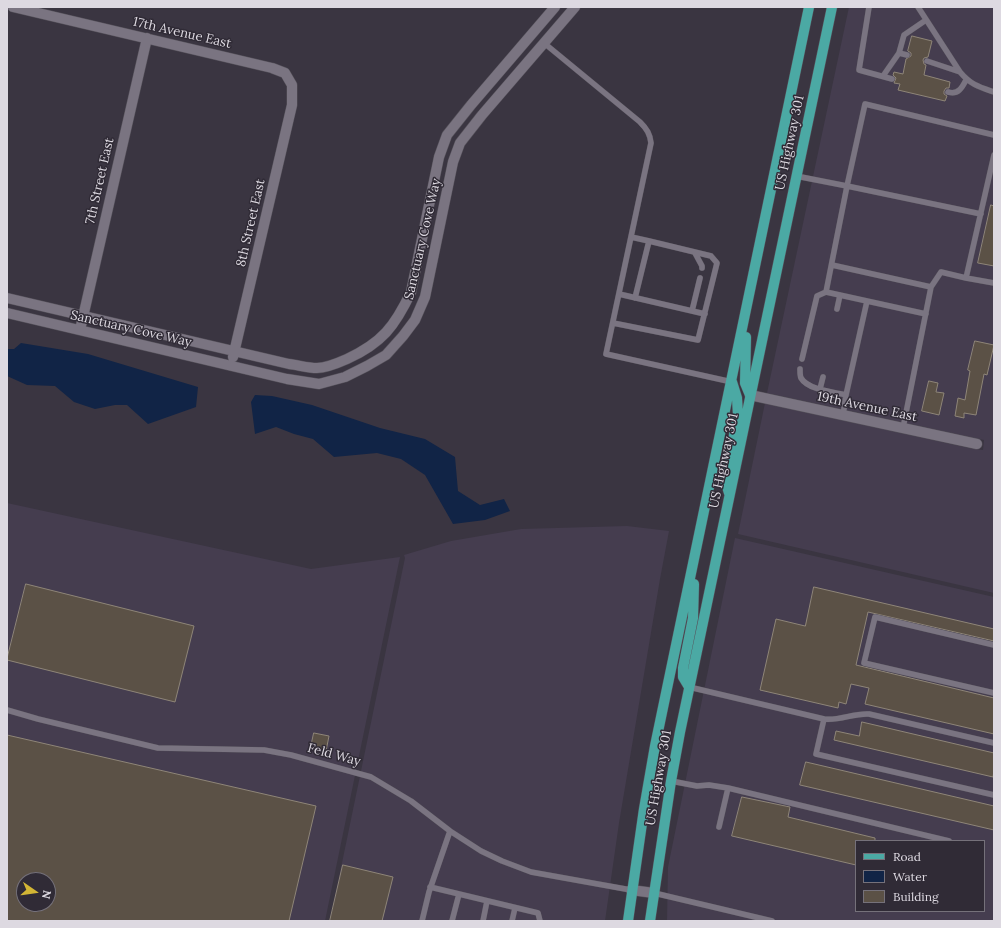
<!DOCTYPE html>
<style>
body{margin:0}
#map{position:relative;width:1001px;height:928px;overflow:hidden;background:#3a3541;font-family:Lora,serif}
canvas{display:block}
.frame{position:absolute;inset:0;border:8px solid #ddd9e1;pointer-events:none}
.legend{position:absolute;left:855px;top:840px;width:130px;height:72px;box-sizing:border-box;background:#302b36;border:1px solid #75717a;margin:0;padding:5px 7px;list-style:none;font-size:12px;color:#ddd9e1}
.legend li{display:flex;align-items:center;gap:8px;height:20px}
.legend b{width:20px;border:1px solid #75717a}
.north{position:absolute;left:16px;top:872px;width:40px;height:40px;box-sizing:border-box;background:#302b36;border:1px solid #75717a;border-radius:50%;rotate:103deg;font-size:11px;font-weight:700;line-height:16px;text-align:center;color:#ddd9e1}
.north::after{content:'';display:block;margin:auto;width:14px;height:18px;background:#d3b635;clip-path:polygon(50% 0,100% 100%,50% 72%,0 100%)}
</style>
<div id="map">
<canvas width="1001" height="928"></canvas>
<div class="frame"></div>
<ul class="legend">
<li><b style="height:5px;background:#4ba9a4"></b>Road</li>
<li><b style="height:11px;background:#112446"></b>Water</li>
<li><b style="height:11px;background:#5b5146"></b>Building</li>
</ul>
<div class="north">N</div>
</div>
<script>
const ctx = document.querySelector('canvas').getContext('2d');
ctx.lineJoin = 'round';
function fillPath(path, color) { ctx.fillStyle = color; ctx.fill(path, 'evenodd'); }
function stroke(path, color, width, dash) { ctx.strokeStyle = color; ctx.lineWidth = width; ctx.lineCap = dash ? 'butt' : 'round'; ctx.setLineDash(dash || []); ctx.stroke(path); }
function drawText(font, color, halo, rows, align = 'center') {
  ctx.font = font + ' Lora,serif'; ctx.lineWidth = 3; ctx.setLineDash([]); ctx.textBaseline = 'middle'; ctx.strokeStyle = halo; ctx.fillStyle = color; for (const [text, x, y, turn = 0] of rows) {
    ctx.save(); ctx.translate(x, y); ctx.rotate((+turn || 0) * Math.PI / 180); ctx.textAlign = isNaN(turn) ? turn : align; if (halo) ctx.strokeText(text, 0, 0); ctx.fillText(text, 0, 0); ctx.restore();
  }
}
fillPath(new Path2D(`
 M849 7H994V593L738 534 765 403 969 448 983 450 984 440 767 393Z
 M7 503 311 569 400 557 325 921H7ZM24 880H48V904H24Z
 M627 526 669 531 660 579 619 823 605 921H330L405 558 404 555 451 541 521 529Z
 M735 538 994 597V921H667L668 867ZM856 841H984V911H856Z`), '#453d4f');
fillPath(new Path2D(`
 M21 343 88 354 198 387 196 407 148 424 127 405H115L95 409 74 402 55 386 27 385 7 376V349H14Z
 M255 395 272 396 312 405 380 428 425 439 455 457 458 491 480 505 504 499 510 511 485 520 453 524 425 475 401 459 377 453 334 457 313 439 294 434 276 427 255 434 251 402Z`), '#112446');
const building = new Path2D(`
 M912 36 932 41 928 57 924 58 923 60 924 64 926 65 924 75 950 82 949 88H946L944 91V94L947 96 945 101 898 90 900 84 894 83 896 78 893 75 894 72 903 74 906 59 911 56V53L908 51Z
 M991 205 994 206V266L978 263Z
 M975 341 994 345 987 375 984 374 976 415 964 413V418L955 416 958 398 965 400 970 371 968 370Z
 M929 381 938 383 936 392 944 393 939 415 922 411Z
 M26 584 194 626 175 702 7 660Z
 M814 587 994 629V641L868 612 856 665 994 698V734L865 704 869 688 851 684 846 704 839 702 838 708 760 690 776 619 805 626Z
 M862 722 994 753V771L993 777 834 740 836 731 859 736Z
 M314 733 329 736 326 751 311 747Z
 M7 735 316 806 289 921H7ZM24 880H48V904H24Z
 M806 762 994 806V830L800 785Z
 M742 797 790 807 788 817 875 838V841H856V865L732 836Z
 M343 865 393 877 382 921H330Z`);
fillPath(building, '#5b5146');
stroke(building, '#8e8578', 1);
const service = new Path2D(`
 M869 7 859 70 892 79
 M918 7 960 72C971 85 979 87 994 92
 M544 43 640 122C647 129 650 134 651 143L606 354 732 382
 M899 53 907 55
 M927 61 960 72
 M883 76 899 53 904 35 926 20
 M948 92C958 95 962 88 966 80
 M994 155 966 278 994 283
 M796 176 847 186 865 104 994 135
 M631 237 649 241
 M695 253 702 266V268
 M832 265 931 287
 M826 292 847 186 981 214
 M619 294 705 314
 M837 309 840 295
 M692 311 700 278
 M613 323 698 340 717 263 711 256 649 241 635 298
 M802 359 817 296 826 292 926 314
 M800 369C800 372 800 376 801 378 808 390 834 392 846 395L867 301
 M820 389 823 377
 M843 415 846 395
 M903 428 931 287 941 272 966 278
 M994 645 875 617 864 663 994 693
 M689 687 824 719 816 754 994 795
 M7 710 38 719 158 748 264 750 291 755 371 777 411 801 450 831 481 851 502 861 531 872 631 890
 M824 719C840 721 853 713 869 714L994 743
 M671 781 697 786 709 785 728 788 949 841
 M719 827 728 788
 M430 887 538 913 540 921
 M654 893 772 921
 M422 921 429 892 450 831
 M452 921 459 894
 M483 921 487 901
 M512 921 515 908`);
const minor = new Path2D(`
 M13 7 272 68 285 73 292 85V105L233 357
 M7 298 289 364C298 365 308 368 317 368 326 368 338 363 347 359 382 343 395 326 411 292L439 157 447 135 471 105 555 7
 M7 313 287 379 319 384 345 377 367 366 386 355 403 336 415 320 425 297 453 162 460 143 482 115 575 7
 M80 330 147 38
 M750 395 977 444
 M631 890 654 893`);
const primary = new Path2D(`
 M746 337 745 383 750 395
 M729 493 725 480 738 415 737 398 732 382
 M689 687 683 677V668L693 618 694 584
 M628 921 644 809 655 746 809 7
 M650 921 671 781 680 732 832 7`);
stroke(service, '#56525b', 6);
stroke(minor, '#56525b', 11);
stroke(primary, '#56525b', 11);
stroke(service, '#7a7481', 5.5);
stroke(minor, '#7a7481', 10);
stroke(primary, '#4ba9a4', 10);
drawText('13px', '#ddd9e1', '#302b36', [
 ["17th Avenue East",182,33,13],
 ["US Highway 301",790,143,-78],
 ["7th Street East",100,181,-77],
 ["8th Street East",251,223,-77],
 ["Sanctuary Cove Way",423,239,-77],
 ["Sanctuary Cove Way",131,329,13],
 ["19th Avenue East",867,407,12],
 ["US Highway 301",724,461,-78],
 ["Feld Way",334,755,15],
 ["US Highway 301",659,778,-80]
]);
</script>
